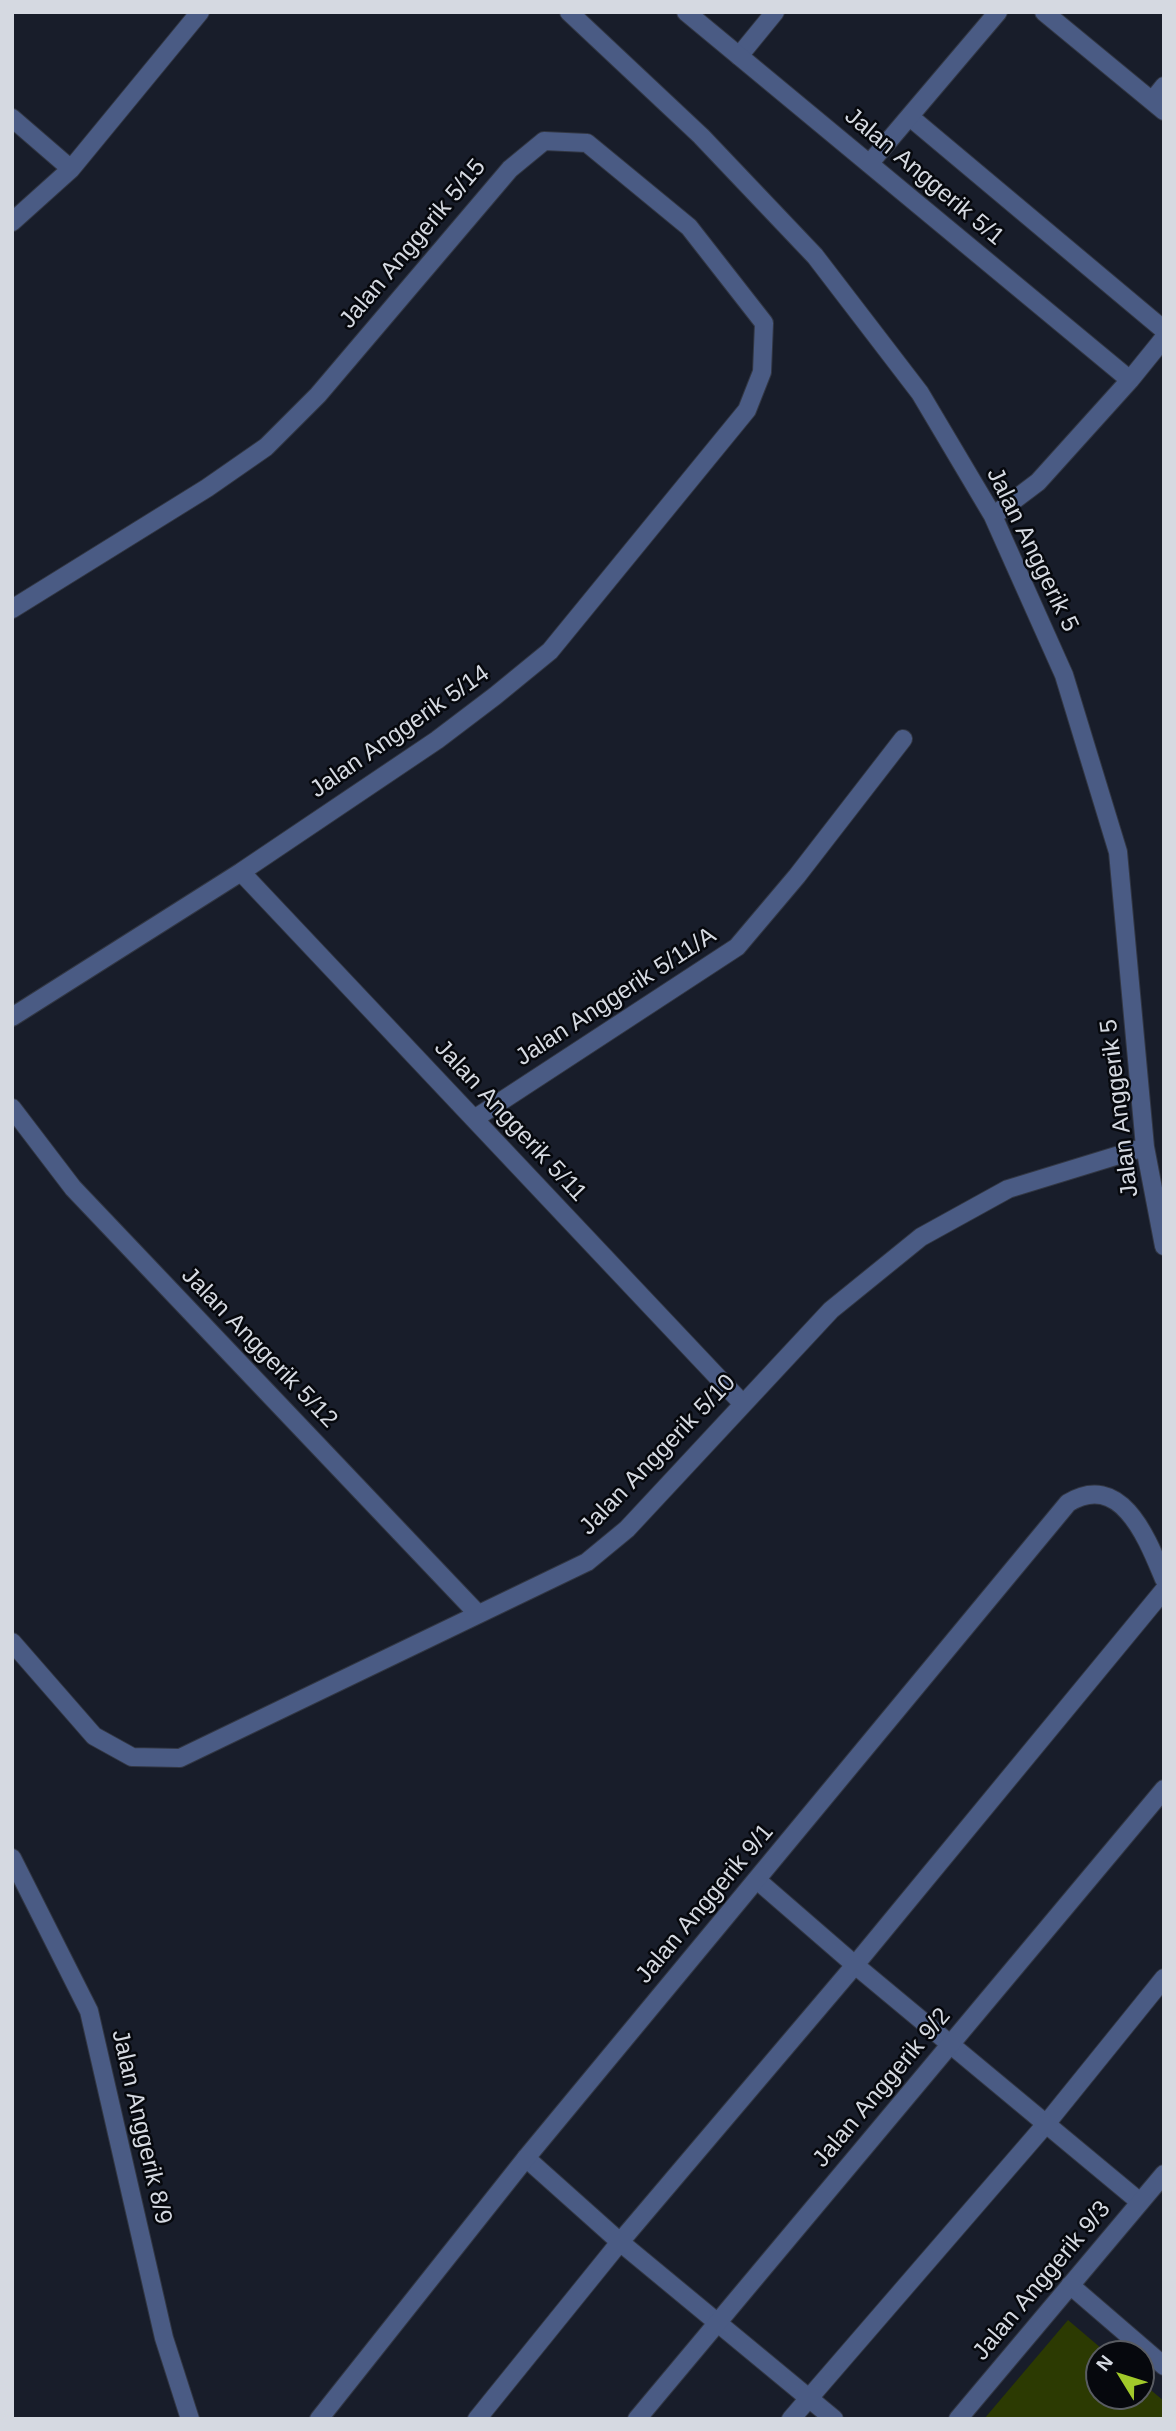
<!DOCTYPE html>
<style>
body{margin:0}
#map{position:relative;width:1176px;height:2431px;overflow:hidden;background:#181d2a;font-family:Arial,sans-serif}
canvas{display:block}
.frame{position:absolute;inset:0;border:14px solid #d5d9e1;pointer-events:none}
.north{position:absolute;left:1085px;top:2340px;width:70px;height:70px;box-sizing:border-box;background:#06080d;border:2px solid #595c62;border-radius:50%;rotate:308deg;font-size:19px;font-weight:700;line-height:28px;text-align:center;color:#d5d9e1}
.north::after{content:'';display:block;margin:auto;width:24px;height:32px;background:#a1c92a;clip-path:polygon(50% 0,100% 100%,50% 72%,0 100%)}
</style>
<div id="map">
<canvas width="1176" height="2431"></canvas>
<div class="frame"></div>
<div class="north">N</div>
</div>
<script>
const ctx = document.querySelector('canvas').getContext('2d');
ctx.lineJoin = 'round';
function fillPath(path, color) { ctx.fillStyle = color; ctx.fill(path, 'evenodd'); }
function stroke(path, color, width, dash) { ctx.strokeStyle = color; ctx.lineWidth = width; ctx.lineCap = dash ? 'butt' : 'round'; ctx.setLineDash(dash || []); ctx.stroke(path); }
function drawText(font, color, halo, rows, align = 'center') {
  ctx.font = font + ' Arial,sans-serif'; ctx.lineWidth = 5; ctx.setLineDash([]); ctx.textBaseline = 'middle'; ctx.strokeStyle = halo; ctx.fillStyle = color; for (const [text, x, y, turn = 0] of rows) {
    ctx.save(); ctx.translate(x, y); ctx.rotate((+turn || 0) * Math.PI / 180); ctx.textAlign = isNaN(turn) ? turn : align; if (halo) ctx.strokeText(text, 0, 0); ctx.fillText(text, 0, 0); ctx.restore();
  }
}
fillPath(new Path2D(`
 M1068 2320 1108 2354H1099V2396H1141V2382L1164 2401V2419H984Z`), '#2c3a02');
const lane = new Path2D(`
 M1044 12 1164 111
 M739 56 775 12
 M1152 101 1164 86
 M910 117 1164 330
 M757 1880 855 1965 1140 2202
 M526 2158 620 2242 834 2419
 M477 2419 620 2242 855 1965 1164 1590
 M791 2419 1046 2124 1164 1978`);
const street = new Path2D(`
 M569 12 701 136 815 256 920 393 993 516 1064 675 1118 852 1145 1147 1164 1246
 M686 12 1130 380
 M12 118 71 169
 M869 164 998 12
 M12 222 71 169 200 12
 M993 516 1038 482 1130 380 1164 338
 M12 609 207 488 266 447 318 395 510 169 544 141 587 143 689 227 764 323 762 372 747 410 550 651 495 696 437 740 241 872 12 1017
 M241 872 743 1404
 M12 1108 73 1188 478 1614
 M474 1119 737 947 797 876 903 739
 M12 1642 94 1736 132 1757 180 1758 587 1562 627 1529 831 1310 921 1237 1008 1189 1145 1147
 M12 1858 89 2011 164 2338 190 2419
 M1070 2285 1164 2366
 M319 2419 526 2158 1068 1503C1122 1470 1148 1541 1164 1579
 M637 2419 1164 1789
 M958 2419 1164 2174`);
stroke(lane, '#323744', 20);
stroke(street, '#323744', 20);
stroke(lane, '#4a5b84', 18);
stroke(street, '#4a5b84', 18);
drawText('24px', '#d5d9e1', '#06080d', [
 ["Jalan Anggerik 5/1",924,177,40],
 ["Jalan Anggerik 5/15",413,244,-50],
 ["Jalan Anggerik 5",1032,550,64],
 ["Jalan Anggerik 5/14",400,732,-35],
 ["Jalan Anggerik 5/11/A",616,997,-33],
 ["Jalan Anggerik 5",1120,1108,-97],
 ["Jalan Anggerik 5/11",510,1121,47],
 ["Jalan Anggerik 5/12",259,1348,46],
 ["Jalan Anggerik 5/10",658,1455,-46],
 ["Jalan Anggerik 9/1",705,1904,-50],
 ["Jalan Anggerik 9/2",882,2088,-50],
 ["Jalan Anggerik 8/9",141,2127,77],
 ["Jalan Anggerik 9/3",1042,2281,-50]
]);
</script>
